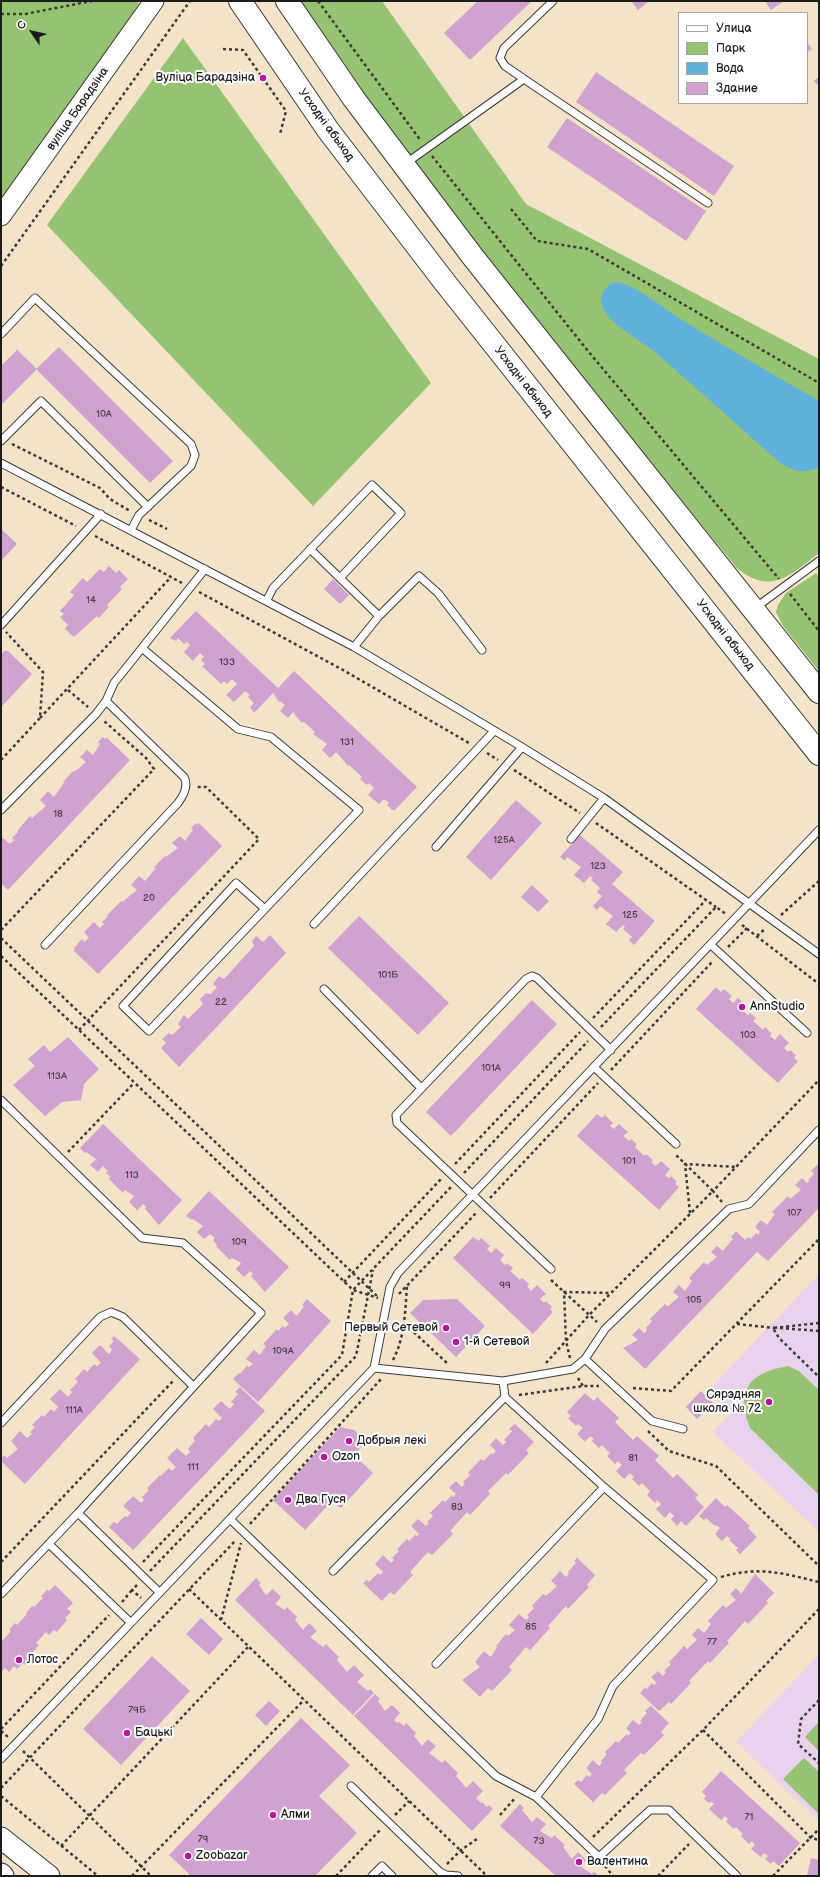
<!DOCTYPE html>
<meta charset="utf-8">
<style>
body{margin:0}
#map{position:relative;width:820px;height:1877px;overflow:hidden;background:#f3e3c9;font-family:"Balsamiq Sans",sans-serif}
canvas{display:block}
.frame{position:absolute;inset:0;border:2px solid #1c1c1c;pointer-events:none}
.legend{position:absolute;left:678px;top:12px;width:130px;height:92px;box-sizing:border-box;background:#fff;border:1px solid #a4a4a4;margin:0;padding:5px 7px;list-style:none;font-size:12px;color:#1c1c1c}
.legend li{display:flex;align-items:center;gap:8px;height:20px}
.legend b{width:20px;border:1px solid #a4a4a4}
.north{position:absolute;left:12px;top:12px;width:40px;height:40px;-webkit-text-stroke:3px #fff;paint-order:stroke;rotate:304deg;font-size:11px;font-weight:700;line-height:16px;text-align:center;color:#1c1c1c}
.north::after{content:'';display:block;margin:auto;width:14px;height:18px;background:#1c1c1c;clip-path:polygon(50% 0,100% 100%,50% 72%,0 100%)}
</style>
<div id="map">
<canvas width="820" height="1877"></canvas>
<div class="frame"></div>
<ul class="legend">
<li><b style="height:5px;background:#fff"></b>Улица</li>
<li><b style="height:11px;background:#96c371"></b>Парк</li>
<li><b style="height:11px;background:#60b1db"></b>Вода</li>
<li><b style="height:11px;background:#d0a2cf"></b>Здание</li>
</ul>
<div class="north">С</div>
</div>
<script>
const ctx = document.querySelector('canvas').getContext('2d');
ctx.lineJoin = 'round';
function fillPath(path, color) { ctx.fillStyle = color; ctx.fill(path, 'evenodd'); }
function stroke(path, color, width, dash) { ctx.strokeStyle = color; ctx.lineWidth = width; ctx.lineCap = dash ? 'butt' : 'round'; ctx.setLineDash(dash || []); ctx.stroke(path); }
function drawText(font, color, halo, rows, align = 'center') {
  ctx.font = font + ' "Balsamiq Sans",sans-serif'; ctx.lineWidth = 4; ctx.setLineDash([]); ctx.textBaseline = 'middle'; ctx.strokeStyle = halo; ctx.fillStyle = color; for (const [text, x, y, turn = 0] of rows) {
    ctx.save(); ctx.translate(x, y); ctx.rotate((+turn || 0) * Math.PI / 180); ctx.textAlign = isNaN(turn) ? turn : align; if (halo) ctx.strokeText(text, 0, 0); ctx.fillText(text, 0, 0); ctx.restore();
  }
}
fillPath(new Path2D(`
 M819 1274V1532L713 1432 731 1414 708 1391Z
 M819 1654V1821L736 1742Z`), '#e9d2ed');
fillPath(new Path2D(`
 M1 1H139L134 16 1 203Z
 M300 1H382L526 204 819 359V553C791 575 770 596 737 568L511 294 361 90Z
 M183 38 431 383 313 506 47 225Z
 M816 573 819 577V671L783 626 776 612 778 605 786 593Z
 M788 1366 799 1371 819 1390V1495L750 1428C735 1390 749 1373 788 1366Z
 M819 1722V1751L805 1737Z
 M804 1758 819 1772V1814L783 1779Z`), '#96c371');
fillPath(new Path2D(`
 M614 282C635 283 665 310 685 322 729 349 774 375 819 401V467C804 475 793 471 779 462 738 426 698 389 656 353 641 340 609 325 602 306 598 295 605 287 614 282Z`), '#60b1db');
fillPath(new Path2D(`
 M478 1H532L470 60 444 33Z
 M631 1H649L638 10Z
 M765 1H784L771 10Z
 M807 42 812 49 807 52Z
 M596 72 734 166 714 196 576 102Z
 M819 76V86L814 81Z
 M567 118 706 211 686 241 547 147Z
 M59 347 173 461 150 483 36 369Z
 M17 350 37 369 1 405V366Z
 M1 529 17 544 1 561Z
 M109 566 116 573 119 570 128 579 120 587 122 589 107 605 109 607 99 618 97 616 74 637 65 629 68 625 60 617 64 614 60 611 74 595 70 592 83 578 87 582 100 569 104 572Z
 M333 579 349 595 340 604 324 589Z
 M196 611 278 688 294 671 417 787 395 810H392L387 805 389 803 384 799 379 804 368 795 374 788 369 783 367 785 360 779 362 777 349 765 348 766 336 752 330 758 322 750 327 744 313 734 315 732 304 722 302 723 293 712 288 718 280 711 285 705 280 701 279 702 273 693 254 713 250 707 254 703 248 697 250 695 245 691 234 702 226 695 237 684 232 679 227 684 224 681 221 684 202 666 205 664 201 660 204 657 200 653 193 661 184 652 190 645 187 642 184 644 178 638 176 641 170 638Z
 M4 651H8L32 674 1 707V655Z
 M103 737 105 739 106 737 130 760 8 890 1 883V841L3 838 10 844 14 840 12 838 18 832 17 831 30 816 32 818 46 806 40 800 48 791 54 797 64 783 63 782 73 771 74 772 86 762 80 757 87 750 93 755 100 744 98 742Z
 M516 800 542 823 491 880 466 857Z
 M196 823 197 825 199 823 222 846 98 974 74 951 75 949 74 948 82 939 84 942 89 938 84 932 94 922 100 928 104 924 102 922 108 916 107 915 121 901 122 902 137 890 131 885 139 876 145 881 156 868 154 867 165 856 166 857 178 848 172 843 180 836 185 841 193 830 191 828Z
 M580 835 623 872 612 884 655 921 634 945 629 940 632 937 623 929 625 927 623 925 616 932 606 924 613 916 600 906 597 910 593 906 602 896 597 892 600 888 591 880 593 878 590 876 584 883 574 875 581 867 567 857 565 861 560 857Z
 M532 885 549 901 538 912 521 897Z
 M359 916 449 1003 418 1035 328 948Z
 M270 935 286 953 179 1067 161 1048 166 1043 162 1039 169 1033 172 1035 181 1027 178 1024 184 1015 188 1019 203 1004 200 999 206 993 211 994 217 987 213 984 219 976 224 979 254 946 252 941 256 936 263 942Z
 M716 987 721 992 724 989 732 996 729 999 733 1003 738 998 746 1005 742 1010 748 1015 750 1013 756 1018 753 1021 763 1030 765 1027 772 1034 770 1036 775 1040 780 1034 789 1043 784 1048 788 1052 790 1050 796 1055 794 1058 798 1061 778 1083 696 1009Z
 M532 1000 557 1024 451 1136 426 1112Z
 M68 1037 99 1069 84 1084 81 1100 62 1102 45 1116 13 1085 35 1066 28 1059 44 1045 50 1052Z
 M597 1114 602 1118 605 1115 613 1123 610 1126 614 1129 619 1124 628 1132 623 1136 629 1141 631 1139 637 1144 635 1147 644 1156 646 1154 653 1160 651 1162 656 1166 661 1161 670 1169 665 1175 669 1178 671 1176 677 1182 675 1184 679 1187 659 1210 577 1136Z
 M103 1124 182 1200 159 1225 145 1209 146 1207 143 1204 137 1210 129 1202 134 1196 125 1190 123 1193 109 1179 111 1177 106 1173 108 1171 103 1166 98 1172 90 1165 96 1159 86 1152 85 1153 80 1148Z
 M819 1163V1208L768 1261 757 1252 645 1369 623 1348 638 1340 632 1335 639 1328 644 1333 647 1330 646 1328 652 1321 650 1319 665 1304 668 1306 679 1297 673 1292 679 1285 685 1291 692 1281 689 1278 704 1262 707 1265 717 1257 711 1252 717 1246 723 1251 733 1239 731 1237 736 1231 745 1240 749 1237 751 1239 756 1233 758 1235 760 1232 755 1227 761 1220 767 1225 775 1214 772 1212 788 1196 790 1199 801 1190 795 1185 802 1178 807 1183 810 1181 808 1180 814 1174 811 1171Z
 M209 1191 289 1267 265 1292 251 1276 253 1274 250 1271 244 1277 236 1269 241 1263 232 1258 230 1260 216 1246 217 1245 213 1240 215 1238 210 1234 204 1239 197 1232 203 1226 193 1219 192 1220 186 1216Z
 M473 1237 479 1241 481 1238 490 1246 487 1249 491 1253 496 1248 504 1255 500 1260 505 1265 507 1263 513 1268 510 1271 520 1280 522 1278 529 1284 527 1286 531 1291 537 1285 546 1294 540 1299 544 1303 546 1301 552 1307 550 1309 553 1312 533 1334 453 1258Z
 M307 1299 331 1321 258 1402 233 1379 239 1373 240 1374 247 1366 249 1367 253 1364 246 1359 254 1350 260 1355 266 1346 263 1344 277 1329 278 1331 283 1326 285 1328 289 1324 283 1318 291 1310 297 1316 304 1306 302 1305Z
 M457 1299 485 1326 456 1357 410 1313 423 1300Z
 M114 1336 140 1359 25 1484 1 1461 4 1455 7 1458 18 1449 11 1441 20 1431 27 1438 32 1434 30 1432 35 1427 32 1425 42 1415 44 1417 51 1409 54 1412 58 1407 50 1399 60 1389 68 1397 72 1392 70 1390 78 1382 75 1379 84 1369 87 1372 94 1364 97 1366 101 1363 92 1353 100 1345 109 1354 112 1350 109 1346 114 1341 111 1339Z
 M240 1387 265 1411 133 1550 109 1527 114 1522 117 1524 125 1516 127 1517 131 1513 123 1506 133 1496 141 1503 144 1500 142 1497 149 1490 147 1488 160 1475 161 1476 169 1468 172 1471 176 1467 167 1458 177 1448 186 1456 190 1452 188 1449 195 1441 193 1438 206 1424 209 1427 216 1419 219 1421 222 1418 213 1409 221 1401 230 1409 234 1404 231 1402 238 1394 235 1392Z
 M701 1391 713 1403 697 1419 686 1407Z
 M585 1393 594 1401 597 1397 619 1418 615 1422 633 1440 637 1436 659 1456 655 1460 673 1478 677 1474 698 1495 695 1498 704 1507 686 1526 681 1521 677 1526 671 1519 674 1516 670 1512 665 1518 656 1509 661 1504 657 1500 655 1503 647 1495 650 1491 642 1483 639 1486 632 1479 634 1477 630 1473 624 1479 616 1471 622 1465 618 1461 615 1464 607 1456 610 1453 602 1445 599 1448 592 1441 594 1439 590 1436 585 1442 577 1434 583 1428 578 1424 576 1426 568 1418 571 1416 567 1412Z
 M515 1424 534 1442 526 1450 529 1453 508 1475 506 1473 488 1491 490 1494 470 1515 467 1512 450 1531 453 1534 432 1555 428 1552 410 1572 413 1575 394 1595 390 1592 382 1601 363 1583 367 1580 369 1582 378 1573 380 1575 383 1572 375 1564 383 1555 391 1563 394 1560 392 1558 399 1551 397 1549 407 1539 409 1541 415 1535 417 1536 419 1534 411 1526 418 1519 426 1526 429 1523 427 1522 433 1516 430 1513 443 1500 445 1502 452 1495 453 1497 456 1494 449 1488 456 1481 462 1487 465 1484 463 1482 470 1475 468 1473 481 1459 484 1461 491 1453 493 1454 496 1451 490 1445 496 1438 503 1445 506 1442 504 1440 512 1431 509 1429Z
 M340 1427 354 1430 366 1441 354 1455 373 1473 341 1508 332 1501 305 1530 273 1500Z
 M716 1498 725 1507 727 1505 750 1526 748 1528 757 1537 740 1554 736 1550 738 1548 729 1540 731 1539 727 1536 722 1541 715 1534 720 1528 716 1525 715 1526 706 1518 704 1520 699 1516Z
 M577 1558 595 1575 587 1585 589 1587 568 1609 566 1606 548 1626 550 1628 530 1650 526 1647 509 1667 512 1670 492 1691 488 1688 480 1697 462 1680 480 1667 475 1662 484 1651 491 1657 497 1647 496 1646 506 1634 508 1636 515 1630 509 1625 519 1614 526 1620 529 1617 527 1615 534 1608 532 1606 543 1594 546 1596 557 1586 551 1581 560 1571 566 1577 569 1574 568 1572 576 1563 574 1561Z
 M755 1574 774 1593 766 1601 768 1603 748 1624 745 1621 727 1641 729 1643 710 1663 708 1661 689 1681 691 1683 671 1704 669 1702 659 1711 640 1693 645 1687 647 1689 652 1683 654 1685 657 1683 651 1677 658 1671 663 1676 666 1672 664 1671 671 1664 669 1662 684 1646 687 1649 697 1640 692 1635 698 1628 704 1633 711 1624 708 1621 723 1605 726 1608 736 1600 730 1594 736 1588 741 1594Z
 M256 1578 261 1583 259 1585 266 1595 273 1589 281 1597 275 1604 285 1610 287 1607 297 1617 295 1620 303 1630 309 1623 317 1631 310 1637 323 1647 326 1644 339 1657 337 1660 347 1672 354 1665 364 1675 357 1682 368 1691 370 1689 374 1693 353 1715 235 1600Z
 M55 1585 73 1603 67 1609 71 1612 65 1618 67 1620 57 1632 54 1630 49 1635 46 1632 36 1643 39 1645 33 1652 35 1654 25 1665 23 1663 17 1669 14 1666 9 1672 5 1668 1 1672V1642L11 1631 9 1630 15 1623 17 1625 27 1614 26 1613 32 1606 34 1607 43 1598 41 1596 47 1590 49 1591Z
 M201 1618 223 1639 209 1655 186 1634Z
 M152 1656 190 1691 121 1765 83 1729Z
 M375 1694 380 1699 378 1701 385 1711 392 1705 400 1713 394 1720 397 1723 399 1722 404 1726 406 1723 416 1733 414 1736 422 1746 428 1739 436 1746 429 1753 442 1763 445 1760 458 1773 456 1776 466 1788 473 1781 483 1791 476 1798 481 1803 482 1802 487 1807 489 1805 493 1809 472 1831 354 1716Z
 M269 1701 280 1711 266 1726 255 1715Z
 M651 1706 669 1723 661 1732 664 1735 644 1755 641 1753 624 1770 627 1773 605 1795 602 1793 593 1802 574 1784 578 1780 581 1782 587 1775 589 1777 592 1774 586 1768 593 1760 599 1766 602 1763 601 1761 607 1754 605 1752 616 1741 618 1743 627 1734 628 1736 631 1733 626 1728 633 1720 639 1725 642 1722 640 1721 647 1713 645 1711Z
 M301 1718 350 1765 319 1796 357 1833 315 1876H191L169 1855Z
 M721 1771 800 1843 779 1866 773 1861 771 1864 765 1859 768 1856 764 1853 761 1857 751 1849 755 1845 752 1841 749 1844 741 1836 743 1834 736 1827 734 1829 726 1822 728 1819 725 1816 721 1820 709 1809 714 1804 711 1802 709 1803 704 1799 706 1796 702 1792Z
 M520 1804 524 1808 522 1810 532 1822 537 1817 546 1824 540 1831 552 1838 554 1835 565 1845 563 1847 572 1859 578 1852 586 1860 580 1866 592 1874 594 1872 599 1876H556L500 1826Z
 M811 1858 819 1860V1876H807Z`), '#d0a2cf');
const service = new Path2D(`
 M524 79 505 66 500 58 504 48 553 1
 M405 164 524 79 708 203
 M1 334 35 298 191 444 195 455 191 466 139 515 131 530
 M1 441 41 401 148 507
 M1 463 354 647 522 747 604 798 819 954
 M310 549 379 616
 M205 569 142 648 238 729 271 737 359 810 149 1031 123 1006 236 883 265 909
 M267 600 273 588 372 485 401 513 340 578
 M755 608 819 561
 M1 625 101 514
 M354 647 379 616 419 576 438 593 482 650
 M1 810 96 714 106 701 114 683 142 648
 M571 839 604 798
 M436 847 522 747
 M314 924 494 731
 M45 945 178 803C184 795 189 786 184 777L106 701
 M711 945 807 1033
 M324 989 421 1088
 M594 1067 676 1144
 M1 1100 142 1238 183 1243 261 1313 78 1513 159 1592
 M551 1269 397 1123 396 1115 526 979 532 976 537 978 611 1050
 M585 1359 652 1421 683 1429
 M374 1368 503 1381 505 1397 604 1487 713 1580 613 1686 598 1719 536 1797 599 1857 650 1810H669L737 1876
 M503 1381 573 1369 585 1359 605 1329 729 1209 749 1204 819 1130
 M1 1423 100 1317 111 1312 123 1317 193 1386
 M230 1519 496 1776 536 1797
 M49 1544 130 1622
 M333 1571 505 1397
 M1 1594 78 1513
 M436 1664 604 1487
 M1 1759 374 1368 390 1287 398 1273 819 830
 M351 1786 440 1872 446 1875 458 1876
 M372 1876 382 1866 392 1876`);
const tertiary = new Path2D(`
 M1 216 154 1`);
const secondary = new Path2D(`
 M1 1838 49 1876
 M1 1874 3 1876`);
const primary = new Path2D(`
 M240 1 328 130 443 280 819 754
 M287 1 354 99 473 257 819 692`);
stroke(service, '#3c3a36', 9);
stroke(tertiary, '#3c3a36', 21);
stroke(secondary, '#3c3a36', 23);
stroke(primary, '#3c3a36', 24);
stroke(new Path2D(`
 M318 1 421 141
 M1 14H25L92 1
 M223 49 243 50 286 111 280 134
 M432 156 588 351 779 579
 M511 209 537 241 588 249 819 383
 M1 266 190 1
 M12 444 100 488 110 499 130 511
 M1 487 76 526
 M149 520 167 529
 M95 536 182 583
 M199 592 343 670 469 743
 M790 594 819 631
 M68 690 88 707
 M40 718 171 577
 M487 753 498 760
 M1 760 40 718 43 672 6 632
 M514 770 580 813
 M596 823 716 907
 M781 915 819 881
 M742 925 819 984
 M1 930 154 769 146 758 104 721
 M757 936 766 928
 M1 938 377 1296
 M728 947 747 928
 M1 956 353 1290 378 1298
 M593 1018 706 900
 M601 1027 716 907 726 914
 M79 1030 259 839 206 787H196
 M611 1070 713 961
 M68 1152 134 1083
 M455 1164 580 1032
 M464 1173 588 1041
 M490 1198 598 1083
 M722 1202 713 1191 819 1080
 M690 1213 685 1164 737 1167
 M551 1280 597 1322
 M344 1282 441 1179
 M399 1294 477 1212
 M819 1323 773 1328 779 1338 819 1377
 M405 1324 448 1364
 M737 1324 775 1328
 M780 1328 819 1331
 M570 1358 566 1341 564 1292 611 1293
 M393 1360C405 1337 405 1312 407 1286
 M546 1363 589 1315 713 1191 675 1154
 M578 1378 583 1386
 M633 1388 671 1391 819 1239
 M519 1395 583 1386H599
 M648 1431 669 1451 716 1466 819 1566
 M250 1524 382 1378
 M1 1562 174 1380
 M143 1562 342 1355 353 1290 451 1187
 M150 1571 356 1356 373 1270
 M721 1577C759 1566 782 1573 819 1582
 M137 1585 132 1590 141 1598
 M189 1589 487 1876
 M122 1602 132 1590
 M221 1620 241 1543
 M819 1700 801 1719 798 1744 819 1763
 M1 1729 109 1615
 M703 1730 811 1838 819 1840
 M1 1731 8 1737
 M23 1751 151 1876
 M1 1788 236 1540
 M1 1796 98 1876
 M395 1815 409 1801
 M500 1815 516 1797
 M593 1837 703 1730 819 1609
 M61 1846 248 1647
 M447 1864 461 1850 477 1839
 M605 1866 613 1876
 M132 1876 304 1700
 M336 1876 381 1829
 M658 1876 689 1844
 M773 1876 819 1829`), '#3c3a36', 2.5, [3, 3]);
stroke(service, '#fff', 7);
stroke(tertiary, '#fff', 19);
stroke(secondary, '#fff', 21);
stroke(primary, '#fff', 22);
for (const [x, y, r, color] of [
 [263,78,4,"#b5179e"],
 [742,1007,4,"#b5179e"],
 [446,1328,4,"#b5179e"],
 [456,1342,4,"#b5179e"],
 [769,1402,4,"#b5179e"],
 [349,1441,4,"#b5179e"],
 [324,1457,4,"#b5179e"],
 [288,1500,4,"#b5179e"],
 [19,1660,4,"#b5179e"],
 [127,1733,4,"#b5179e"],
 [273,1815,4,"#b5179e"],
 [188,1856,4,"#b5179e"],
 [579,1862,4,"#b5179e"]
]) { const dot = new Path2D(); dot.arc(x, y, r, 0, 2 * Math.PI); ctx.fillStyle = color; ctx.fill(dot); stroke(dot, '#fff', 1.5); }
drawText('10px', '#493e49', null, [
 ["10А",104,414],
 ["14",91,600],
 ["133",227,662],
 ["131",347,742],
 ["18",58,814],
 ["125А",504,840],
 ["123",598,866],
 ["20",149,898],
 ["125",630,915],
 ["101Б",388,975],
 ["22",221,1002],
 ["103",748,1035],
 ["101А",491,1068],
 ["113А",57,1076],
 ["101",629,1161],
 ["113",132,1175],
 ["107",794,1213],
 ["109",239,1242],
 ["99",505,1285],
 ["105",694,1300],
 ["109А",283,1351],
 ["111А",74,1410],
 ["81",633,1458],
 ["111",193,1467],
 ["83",457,1507],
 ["85",531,1627],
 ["77",712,1642],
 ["79Б",137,1710],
 ["71",749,1817],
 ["79",203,1839],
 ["73",539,1841]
]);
drawText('12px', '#1c1c1c', '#fff', [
 ["Вуліца Барадзіна",255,78,"right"],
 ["AnnStudio",750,1007],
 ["Первый Сетевой",438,1328,"right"],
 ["1-й Сетевой",464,1342],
 ["Сярэдняя",761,1395,"right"],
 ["школа № 72",761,1409,"right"],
 ["Добрыя лекі",357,1441],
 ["Ozon",332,1457],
 ["Два Гуся",296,1500],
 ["Лотос",27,1660],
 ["Бацькі",135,1733],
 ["Алми",281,1815],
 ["Zoobazar",196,1856],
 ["Валентина",587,1862]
], 'left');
drawText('12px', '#1c1c1c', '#fff', [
 ["вуліца Барадзіна",78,109,-55],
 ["Усходні абыход",326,125,54],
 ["Усходні абыход",523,382,52],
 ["Усходні абыход",725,635,52]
]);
</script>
